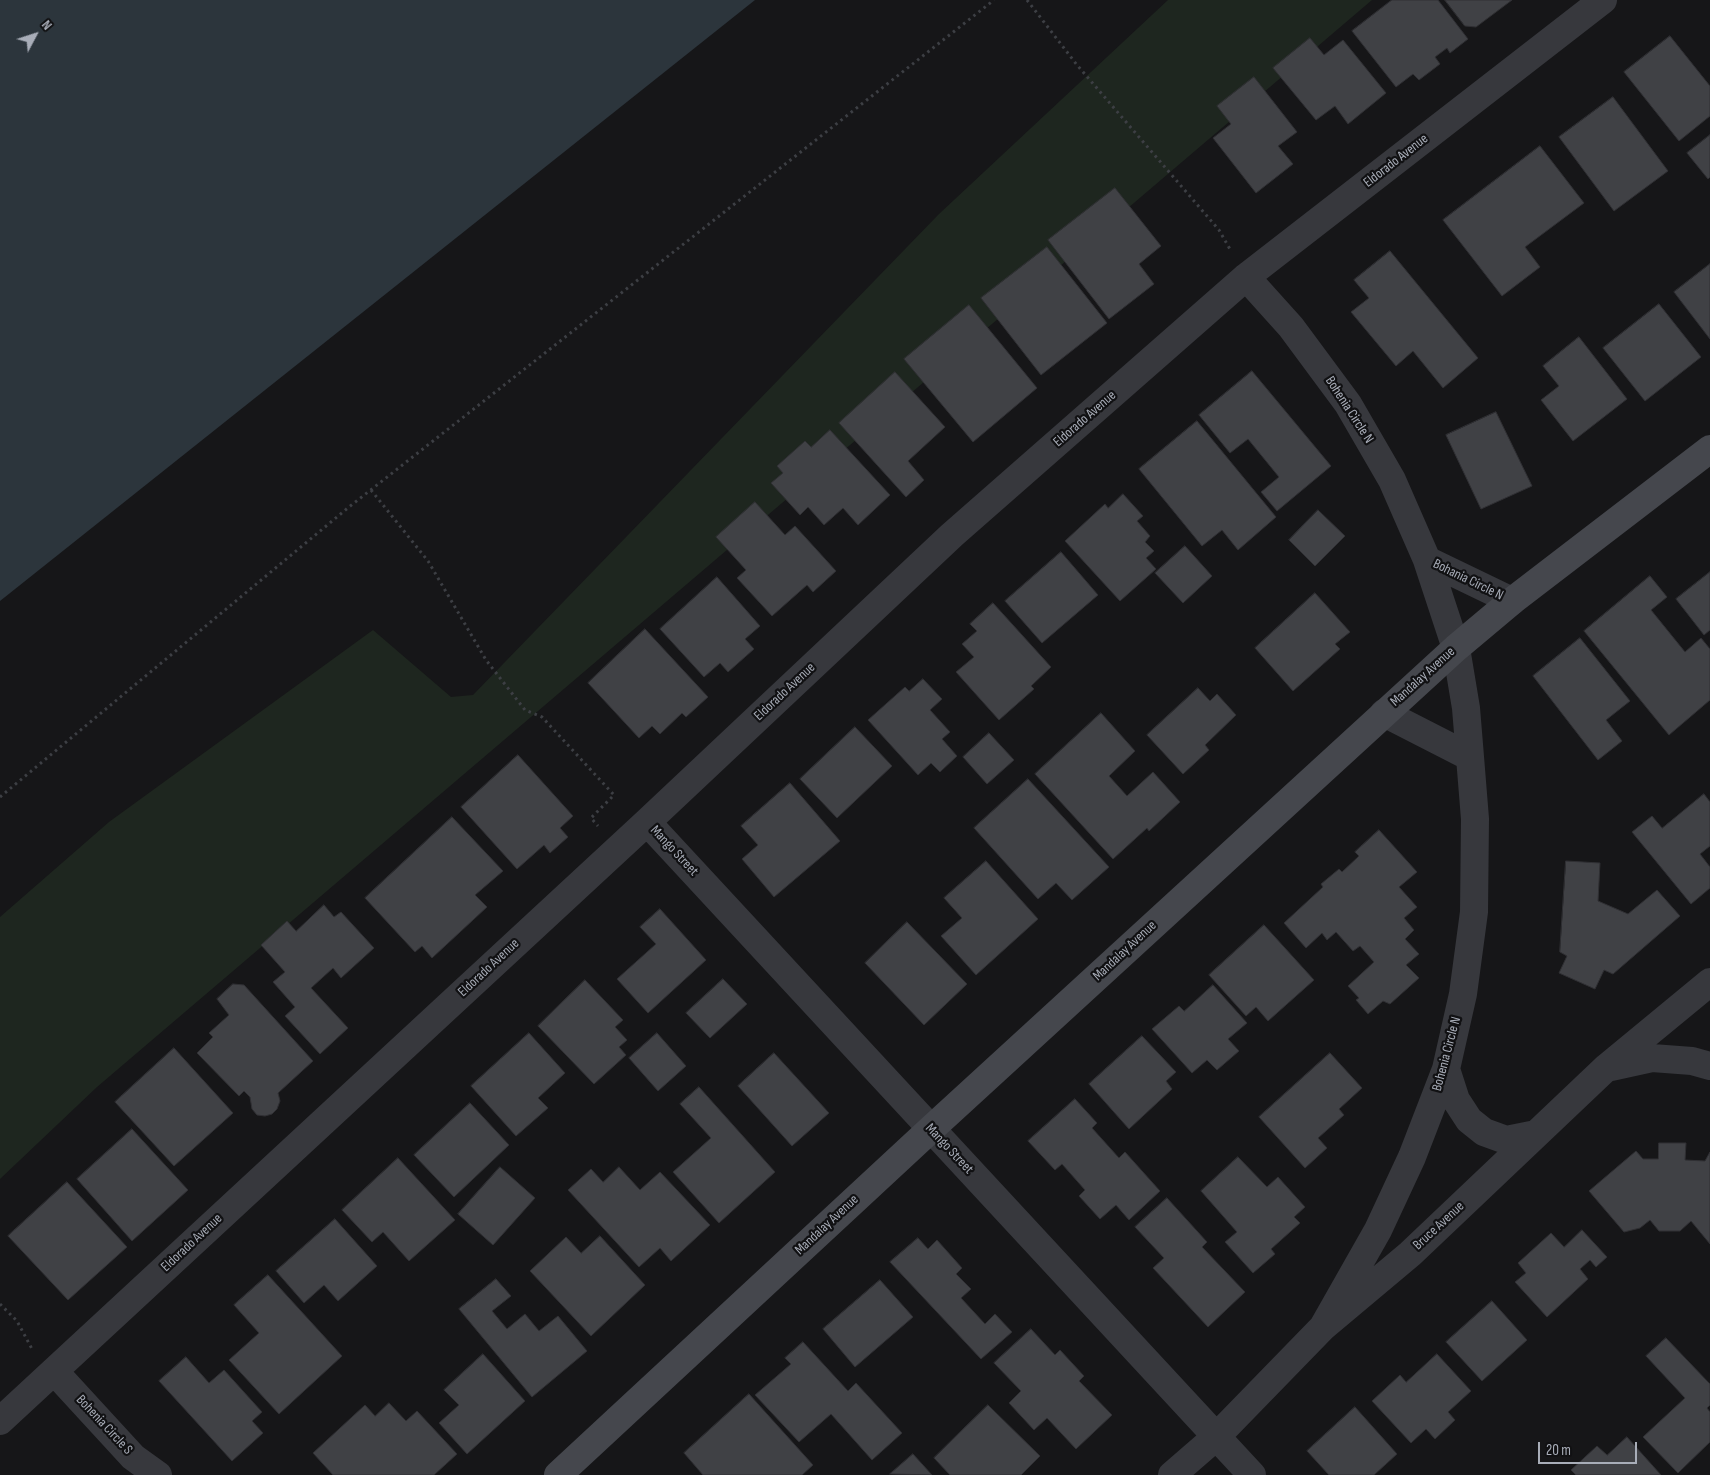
<!DOCTYPE html>
<style>
body{margin:0}
#map{position:relative;width:1710px;height:1475px;overflow:hidden;background:#161618;font-family:"Sofia Sans Condensed",sans-serif}
canvas{display:block}
.north{position:absolute;left:10px;top:10px;width:50px;height:50px;-webkit-text-stroke:4px #111113;paint-order:stroke;rotate:50deg;font-size:14px;font-weight:700;line-height:20px;text-align:center;color:#a8adb8}
.north::after{content:'';display:block;margin:auto;width:18px;height:22px;background:#a8adb8;clip-path:polygon(50% 0,100% 100%,50% 72%,0 100%)}
.scale{position:absolute;left:1538px;top:1442px;width:99px;height:22px;box-sizing:border-box;border:2px solid #a8adb8;border-top:0;padding-left:6px;font-size:15px;line-height:18px;white-space:nowrap;color:#a8adb8;-webkit-text-stroke:4px #111113;paint-order:stroke}
</style>
<div id="map">
<canvas width="1710" height="1475"></canvas>
<div class="north">N</div>
<div class="scale">20 m</div>
</div>
<script>
const ctx = document.querySelector('canvas').getContext('2d');
ctx.lineJoin = 'round';
function fillPath(path, color) { ctx.fillStyle = color; ctx.fill(path, 'evenodd'); }
function stroke(path, color, width, dash) { ctx.strokeStyle = color; ctx.lineWidth = width; ctx.lineCap = dash ? 'butt' : 'round'; ctx.setLineDash(dash || []); ctx.stroke(path); }
function drawText(font, color, halo, rows, align = 'center') {
  ctx.font = font + ' "Sofia Sans Condensed",sans-serif'; ctx.lineWidth = 4.5; ctx.setLineDash([]); ctx.textBaseline = 'middle'; ctx.strokeStyle = halo; ctx.fillStyle = color; for (const [text, x, y, turn = 0] of rows) {
    ctx.save(); ctx.translate(x, y); ctx.rotate((+turn || 0) * Math.PI / 180); ctx.textAlign = isNaN(turn) ? turn : align; if (halo) ctx.strokeText(text, 0, 0); ctx.fillText(text, 0, 0); ctx.restore();
  }
}
fillPath(new Path2D(`
 M1168 0H1372L97 1087 0 1179V917L109 822 373 630 451 697 473 695 939 214Z`), '#1e261f');
fillPath(new Path2D(`
 M0 0H755L0 601Z`), '#2c353c');
const building = new Path2D(`
 M1392 0H1438L1468 39 1450 53 1447 48 1435 57 1440 64 1419 80 1413 74 1396 87 1352 31Z
 M1445 0H1512L1476 27 1465 26Z
 M1670 36 1710 86V116L1679 141 1624 72Z
 M1310 38 1324 55 1343 40 1386 93 1348 124 1335 106 1316 120 1273 68Z
 M1254 77 1297 132 1278 146 1293 164 1256 193 1213 138 1231 124 1217 106Z
 M1613 97 1668 171 1614 211 1559 137Z
 M1710 135V177L1708 179 1687 153Z
 M1540 146 1584 203 1525 247 1540 267 1502 296 1443 220Z
 M1115 188 1161 246 1139 264 1154 284 1109 319 1048 240Z
 M1047 247 1107 323 1041 375 981 298Z
 M1390 251 1478 358 1443 388 1413 351 1396 366 1351 312 1369 298 1354 280Z
 M1710 264V339L1674 292Z
 M1659 304 1701 357 1645 401 1603 348Z
 M969 305 1037 388 973 442 904 359Z
 M1579 337 1627 399 1573 441 1541 400 1559 386 1543 366Z
 M1252 371 1331 466 1277 511 1261 492 1279 477 1248 439 1230 453 1199 415Z
 M895 372 945 427 908 461 924 480 906 497 839 423Z
 M1496 412 1532 486 1481 509 1446 435Z
 M1197 421 1276 517 1238 550 1222 530 1202 546 1139 469Z
 M830 430 890 495 858 525 843 508 824 525 808 507 800 515 771 483 783 473 777 466 805 441 811 447Z
 M1123 494 1143 516 1137 521 1150 536 1145 542 1154 551 1146 558 1156 569 1120 601 1065 541 1105 504 1108 508Z
 M755 502 785 535 795 526 836 571 813 592 807 585 772 616 737 578 746 570 716 537Z
 M1318 510 1345 536 1315 566 1289 540Z
 M1185 546 1212 576 1183 603 1155 573Z
 M1061 552 1098 595 1042 643 1005 601Z
 M1710 572V630L1704 635 1676 599Z
 M1650 576 1667 597 1651 610 1685 652 1701 638 1710 649V700L1669 735 1584 631Z
 M717 577 760 626 745 639 754 649 728 672 720 663 704 677 660 629Z
 M1315 593 1350 632 1335 644 1340 649 1293 691 1255 648Z
 M993 603 1051 667 1031 686 1034 689 999 720 956 672 974 657 962 644 977 631 970 624Z
 M645 629 708 697 686 717 682 713 660 734 652 726 639 738 588 683Z
 M1580 638 1630 701 1606 720 1622 741 1598 760 1533 676Z
 M923 679 942 699 930 710 950 732 942 739 957 756 940 772 931 763 918 775 868 720 905 687 909 691Z
 M1198 688 1210 701 1217 694 1236 715 1205 745 1209 750 1183 774 1147 735Z
 M1101 713 1135 751 1109 776 1127 796 1153 772 1180 802 1149 831 1147 828 1113 859 1035 774Z
 M855 727 892 766 837 818 800 779Z
 M989 733 1014 760 987 784 963 757Z
 M518 755 573 816 560 828 568 837 550 853 544 845 517 869 461 807Z
 M1028 779 1109 867 1072 900 1056 883 1038 899 974 828Z
 M790 783 840 841 774 897 742 859 758 845 741 826Z
 M1704 794 1710 802V846L1700 854 1710 867V888L1691 904 1632 832 1652 816 1662 828Z
 M452 817 503 871 475 895 487 907 432 958 422 946 415 952 365 898Z
 M1379 830 1417 872 1399 887 1417 907 1404 918 1414 930 1405 939 1419 954 1406 965 1419 978 1390 1004 1383 1001 1368 1014 1356 1000 1359 998 1348 986 1374 962 1360 946 1353 951 1336 932 1327 940 1322 933 1306 948 1284 923 1323 887 1321 884 1339 869 1342 872 1359 856 1355 852Z
 M986 861 1038 919 976 975 941 936 962 918 944 898Z
 M1566 861 1600 863 1598 901 1628 914 1657 890 1680 916 1613 974 1604 970 1595 989 1559 973 1567 956 1560 952Z
 M324 905 334 917 341 912 374 948 341 978 333 968 311 988 348 1028 320 1054 285 1016 295 1007 273 982 285 972 261 945 287 921 296 931Z
 M660 909 706 960 648 1013 617 979 656 944 640 927Z
 M907 922 967 984 924 1025 865 963Z
 M1264 925 1314 980 1268 1021 1256 1007 1246 1016 1209 975Z
 M723 979 747 1004 710 1038 686 1013Z
 M585 980 623 1020 615 1027 627 1040 619 1047 626 1055 594 1084 538 1026Z
 M233 984 244 985 313 1061 278 1093 280 1101 277 1109 272 1114 265 1116 257 1115 252 1109 250 1097 244 1091 239 1096 197 1053 213 1037 209 1033 229 1015 217 999Z
 M1213 985 1247 1023 1228 1039 1239 1051 1217 1070 1207 1060 1192 1073 1152 1029 1179 1006 1184 1011Z
 M529 1033 565 1073 538 1098 548 1108 516 1136 471 1086Z
 M657 1033 686 1066 658 1091 629 1058Z
 M1142 1036 1176 1072 1166 1081 1172 1089 1129 1129 1089 1084Z
 M174 1048 233 1113 174 1166 115 1102Z
 M774 1053 829 1113 792 1146 738 1086Z
 M1330 1053 1362 1088 1339 1109 1344 1115 1318 1138 1327 1148 1305 1168 1259 1117Z
 M699 1087 775 1172 719 1223 673 1172 711 1138 680 1104Z
 M1075 1099 1097 1123 1092 1128 1119 1158 1125 1152 1160 1191 1129 1220 1116 1205 1100 1219 1079 1196 1085 1190 1062 1164 1055 1170 1028 1141Z
 M470 1103 509 1145 454 1197 414 1155Z
 M132 1129 188 1190 132 1241 77 1179Z
 M1659 1143H1686L1685 1160 1705 1161 1710 1152V1244L1691 1221 1680 1231H1659L1650 1220 1640 1228 1624 1232 1589 1191 1636 1151 1643 1159H1658Z
 M1238 1157 1267 1187 1278 1177 1305 1207 1294 1217 1300 1223 1271 1249 1275 1254 1253 1273 1225 1242 1237 1232 1201 1191Z
 M398 1158 455 1220 409 1261 383 1232 372 1242 342 1210Z
 M500 1167 535 1198 493 1245 458 1214Z
 M619 1167 640 1190 660 1172 710 1225 671 1261 660 1248 639 1267 568 1190 591 1169 603 1182Z
 M67 1182 127 1247 68 1300 8 1236Z
 M1167 1198 1207 1242 1202 1247 1245 1292 1208 1327 1153 1268 1164 1258 1135 1227Z
 M335 1219 377 1266 338 1301 324 1285 304 1303 276 1271Z
 M1582 1230 1607 1257 1596 1267 1590 1260 1580 1269 1588 1279 1547 1317 1515 1282 1526 1273 1518 1263 1551 1233 1564 1247Z
 M600 1236 645 1285 591 1336 530 1271 566 1237 581 1253Z
 M918 1238 928 1249 937 1240 962 1268 956 1274 971 1289 961 1298 985 1324 995 1314 1012 1332 981 1359 890 1262Z
 M268 1275 342 1356 279 1414 229 1360 259 1333 234 1305Z
 M496 1279 511 1296 492 1311 507 1329 525 1314 539 1331 558 1316 587 1351 532 1397 459 1309Z
 M880 1280 913 1317 855 1367 823 1329Z
 M1492 1301 1527 1340 1482 1381 1446 1342Z
 M1031 1329 1055 1355 1060 1350 1084 1376 1079 1381 1112 1415 1076 1449 1047 1418 1034 1430 1009 1403 1021 1391 994 1363Z
 M1666 1338 1710 1384V1405L1707 1408 1710 1412V1442L1678 1473 1643 1437 1685 1398 1646 1356Z
 M803 1342 848 1391 856 1383 902 1433 872 1460 831 1414 799 1442 755 1395 791 1364 785 1358Z
 M483 1354 525 1401 467 1454 439 1423 459 1405 444 1390Z
 M1437 1354 1471 1391 1448 1412 1455 1420 1435 1439 1426 1429 1411 1443 1372 1401 1400 1375 1406 1382Z
 M186 1357 209 1383 224 1370 262 1412 252 1421 263 1433 232 1461 159 1381Z
 M749 1394 813 1465 802 1475H703L684 1453Z
 M389 1403 406 1421 417 1411 457 1454 434 1475H333L313 1453 365 1405 375 1416Z
 M988 1405 1040 1456 1021 1475H950L934 1458Z
 M1355 1407 1397 1454 1374 1475H1329L1307 1451Z
 M1627 1437 1661 1475H1576L1571 1470 1597 1446 1607 1455Z
 M913 1454 932 1475 890 1474Z`);
fillPath(building, '#404145');
stroke(building, '#303034', 1);
stroke(new Path2D(`
 M1027 0 1077 65 1219 230 1231 251
 M371 490 428 561 486 660 525 710 542 717 614 795 591 818 598 826
 M0 797 349 507 994 0
 M0 1304 17 1321 32 1349`), '#3d3f44', 3, [2.5, 4]);
stroke(new Path2D(`
 M1246 277 1291 327 1348 404 1392 480 1427 560 1456 648 1466 708 1470 757 1475 819 1474 912 1463 994 1446 1069 1412 1157 1378 1230 1323 1327
 M1427 560 1512 601
 M1384 713 1470 757
 M647 822 1252 1475
 M1611 1067 1652 1058 1692 1061 1710 1066
 M1446 1069 1456 1100 1469 1120 1484 1132 1506 1140 1536 1134
 M54 1371 133 1457 158 1475
 M0 1421 647 822 952 535 1246 277 1603 0
 M1172 1475 1217 1436 1323 1327 1410 1254 1607 1067 1710 982`), '#37383d', 28);
stroke(new Path2D(`
 M558 1475 931 1129 1456 648 1512 601 1710 449`), '#45474d', 28);
drawText('14px', '#a8adb8', '#111113', [
 ["Eldorado Avenue",1396,161,-38],
 ["Bohenia Circle N",1349,410,57],
 ["Eldorado Avenue",1085,419,-41],
 ["Bohania Circle N",1468,580,26],
 ["Mandalay Avenue",1423,677,-42],
 ["Eldorado Avenue",785,692,-43],
 ["Mango Street",674,851,47],
 ["Mandalay Avenue",1125,951,-43],
 ["Eldorado Avenue",489,968,-43],
 ["Bohenia Circle N",1447,1054,-75],
 ["Mango Street",949,1149,47],
 ["Mandalay Avenue",827,1225,-43],
 ["Bruce Avenue",1439,1226,-43],
 ["Eldorado Avenue",192,1243,-43],
 ["Bohenia Circle S",104,1425,47]
]);
</script>
